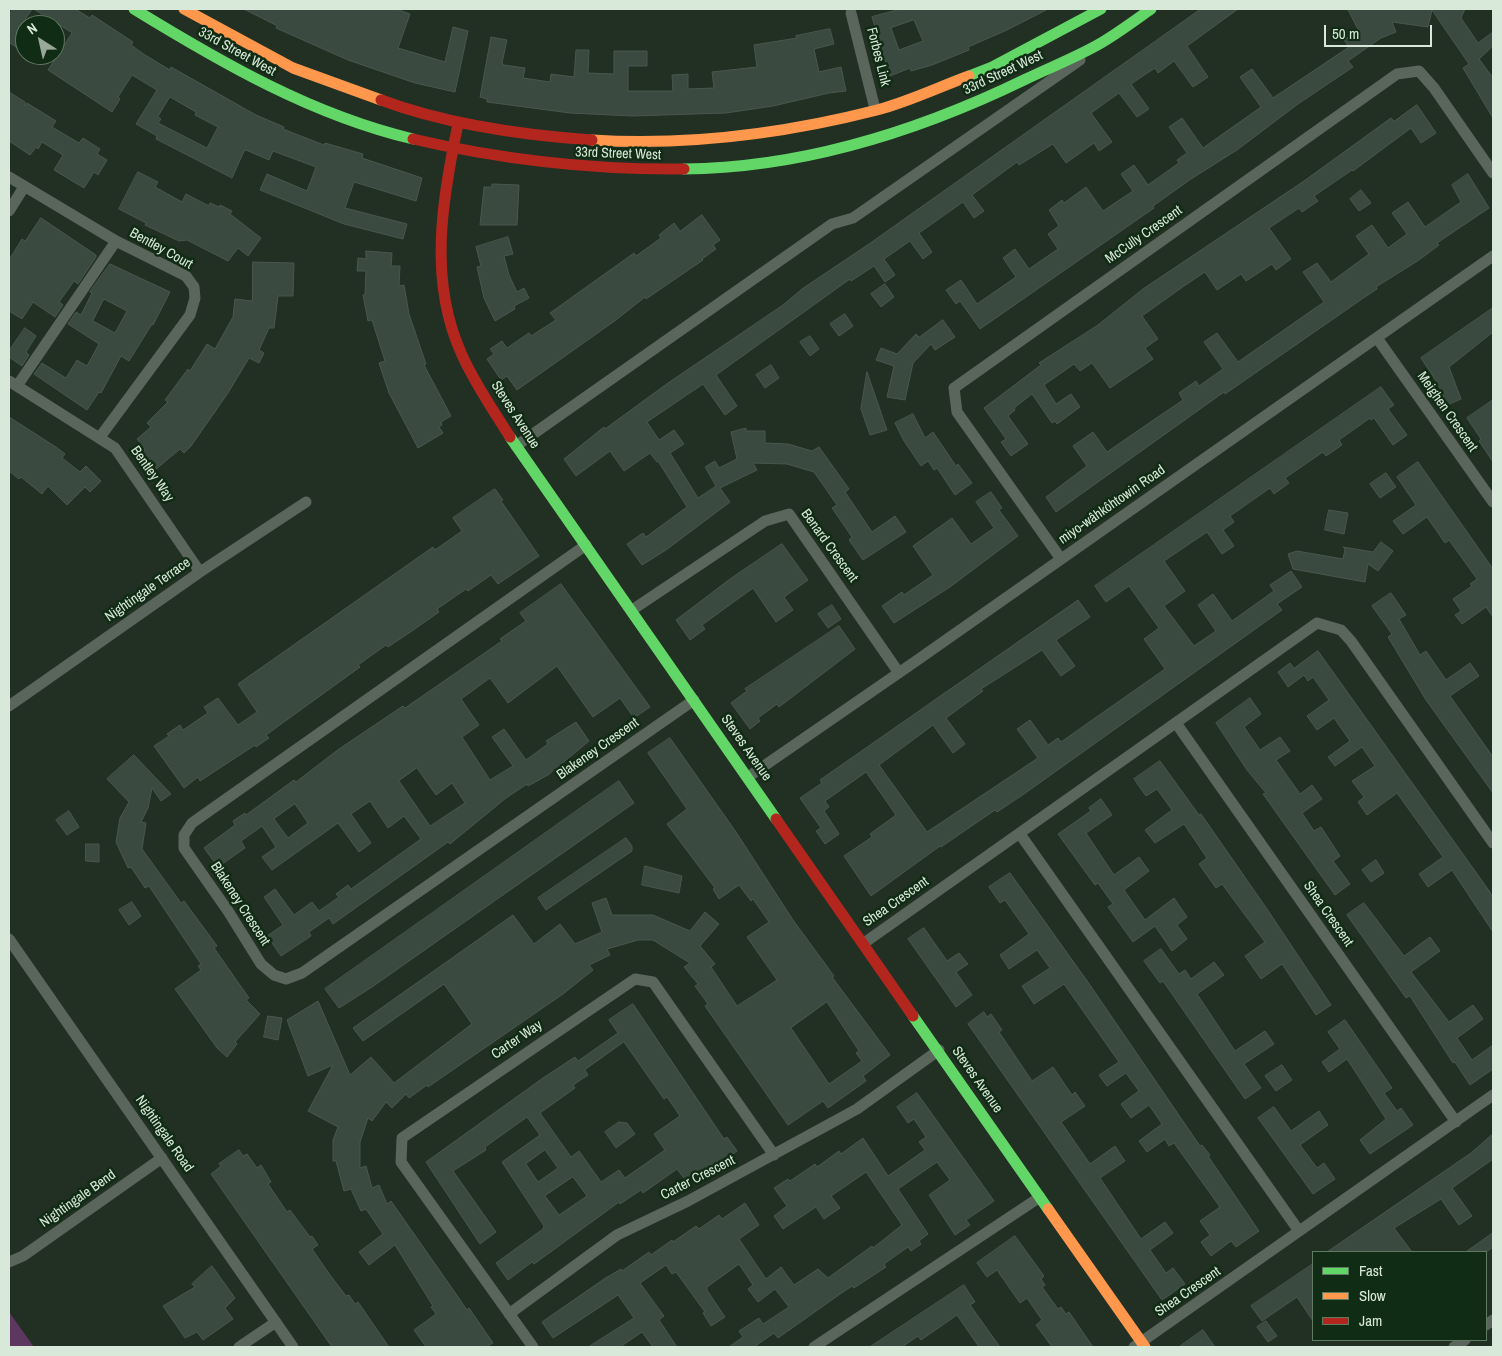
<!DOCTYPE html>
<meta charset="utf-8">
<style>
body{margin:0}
#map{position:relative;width:1502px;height:1356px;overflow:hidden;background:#213023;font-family:"Archivo Narrow",sans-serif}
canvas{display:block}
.frame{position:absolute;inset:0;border:10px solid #d9e9d9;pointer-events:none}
.legend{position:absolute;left:1312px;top:1251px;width:175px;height:90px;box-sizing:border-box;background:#112c14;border:1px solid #617863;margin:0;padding:6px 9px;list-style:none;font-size:15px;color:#d9e9d9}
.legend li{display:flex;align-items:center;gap:10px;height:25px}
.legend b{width:25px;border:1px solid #617863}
.north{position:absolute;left:15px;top:15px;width:50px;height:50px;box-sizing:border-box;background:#112c14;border:1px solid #617863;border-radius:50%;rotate:325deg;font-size:14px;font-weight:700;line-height:20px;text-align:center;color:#d9e9d9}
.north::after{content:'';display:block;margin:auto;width:18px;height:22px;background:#99a899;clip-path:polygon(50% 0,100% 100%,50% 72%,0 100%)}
.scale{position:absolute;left:1324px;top:25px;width:108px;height:22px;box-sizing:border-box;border:2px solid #d9e9d9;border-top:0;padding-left:6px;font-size:15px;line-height:18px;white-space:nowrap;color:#d9e9d9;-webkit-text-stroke:4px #112c14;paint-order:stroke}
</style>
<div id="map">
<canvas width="1502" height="1356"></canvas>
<div class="frame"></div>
<ul class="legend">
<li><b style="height:6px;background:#63d668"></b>Fast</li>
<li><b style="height:6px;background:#ff974d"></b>Slow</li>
<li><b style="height:6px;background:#b3261e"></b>Jam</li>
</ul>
<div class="north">N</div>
<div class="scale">50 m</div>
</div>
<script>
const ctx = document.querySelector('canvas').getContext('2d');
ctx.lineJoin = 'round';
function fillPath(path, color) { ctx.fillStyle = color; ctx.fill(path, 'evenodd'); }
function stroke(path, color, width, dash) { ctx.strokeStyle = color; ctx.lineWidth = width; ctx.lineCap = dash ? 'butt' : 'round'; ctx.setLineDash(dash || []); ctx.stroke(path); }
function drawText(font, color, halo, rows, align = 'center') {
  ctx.font = font + ' "Archivo Narrow",sans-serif'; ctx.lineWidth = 5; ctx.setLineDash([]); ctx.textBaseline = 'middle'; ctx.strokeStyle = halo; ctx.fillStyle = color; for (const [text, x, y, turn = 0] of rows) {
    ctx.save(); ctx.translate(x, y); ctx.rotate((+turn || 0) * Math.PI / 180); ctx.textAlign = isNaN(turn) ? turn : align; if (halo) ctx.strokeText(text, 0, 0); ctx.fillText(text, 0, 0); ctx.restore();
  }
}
fillPath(new Path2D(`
 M9 1312 34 1347H9Z`), '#5e3760');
const building = new Path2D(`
 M13 9H32L18 30 25 35V53L10 43 9 44V15Z
 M34 9H75L90 18 92 15 133 42 131 45 145 55 170 70 171 67 256 115 284 127 283 129 324 145 325 143 363 154 362 158 422 178 416 201 354 182 345 208 407 224 403 239 344 224 260 190 267 174 307 191 316 167 273 151 269 160 246 150 244 151 232 178 156 139 157 136 136 124 157 90 132 75 118 97 120 99 112 112 48 70 72 33ZM170 97 196 112 195 115 218 127 207 148 158 123 161 119 158 117Z
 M244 9H396L410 14 398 48 445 62 453 27 468 31 455 92 415 83 348 60 276 28 277 26Z
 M901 9H1048L1007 30 968 47 969 50 932 65 911 71 910 68 890 76 872 17ZM914 20 923 41 899 50 891 28Z
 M1201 9H1238L1187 46 1208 77 1193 87 1174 61 1158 73 1155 68 1131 84 1149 109 1137 117 1119 93 1091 113 1112 142 1099 151 1094 143 1066 163 1053 144 1019 165 1017 162 972 195 984 211 974 218 963 202 919 233 932 252 923 259 910 241 884 259 895 275 885 282 874 266 851 281 850 279 716 375 737 406 725 415 703 384 647 422 659 440 674 430 684 444 670 453 698 498 716 486 705 467 715 461 719 468 737 459 731 432 746 428V431H765V443L788 444 812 451 819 447 849 489 845 492 872 532 895 516 906 532 863 560 849 540 852 537 832 508 837 505 814 472 787 464 753 463 757 470 720 488 730 502 666 550 642 565 627 544 643 533 646 537 687 507 658 461 657 462 650 453 624 471 610 451 576 476 564 459 604 427 605 429 668 383 783 305 802 289 869 244Z
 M1348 9H1465L1461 18 1478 43 1493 32V46L1479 59 1493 78V118L1463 68 1469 64 1432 10 1428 27 1392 22 1396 32 1381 38 1348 61 1353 67 1298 104 1237 150 1191 179 1153 206 1154 208 980 329 960 301 956 304 946 290 961 280 977 304 1016 277 1003 258 1015 249 1029 269 1058 249 1048 234 1059 226 1049 210 1062 200 1064 203 1086 187 1103 211 1133 191 1121 174 1134 165 1148 185 1179 163 1177 160 1187 153 1169 127 1182 118 1203 148 1261 107 1240 77 1252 69 1273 98 1349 47 1344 40 1358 30Z
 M830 29 834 44 814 49 819 72 841 67 846 91 829 93 773 106 726 113 632 116 570 113 487 102V99L480 97 491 37 507 40 502 63 504 65 525 68 523 78 550 82 551 74 574 77 576 50H589L588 73 614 74V51H647V66H628V91H673L672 75 688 74V89L714 88 712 72 757 67 754 45 797 38 796 36Z
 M9 92 25 102V106L27 103 56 121 52 127 79 143 83 138 100 149 97 154 107 160 98 175 94 172 84 188 54 170 63 155 42 142 38 149 36 147 30 155 9 141Z
 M1417 105 1436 133 1421 143 1411 128 1353 171 1352 170 1314 196 1318 201 1302 212 1299 208 1269 228 1291 259 1276 270 1272 264 1246 281 1241 274 1217 290 1205 272 1184 286 1142 316 1158 339 1145 348 1153 359 1110 388 1092 363 1080 371 1074 364 1044 385 1056 404 1071 394 1080 407 1057 424 1055 421 1052 423 1032 394 1014 408 1015 410 1008 416 1028 444 1011 456 1001 442 1006 439 984 408 1041 365 1039 363 1098 325 1143 289 1304 181 1391 118 1394 121Z
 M138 172 158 182 155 187 182 202 186 194 209 206 210 203 219 207 220 205 232 211 230 214 261 238 248 256 238 248 228 261 187 240 179 241 145 225 146 223 119 209Z
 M1468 174 1489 208 1437 243 1439 245 1419 260 1376 287 1377 289 1362 299 1225 394 1224 392 1056 512 1046 497 1087 466 1073 446 1093 432 1107 452 1152 421 1183 400 1179 393 1196 381 1199 386 1223 369 1204 342 1217 333 1238 362 1324 302 1303 272 1317 263 1331 282 1369 254 1356 236 1372 225 1388 248 1407 234 1392 213 1408 202 1425 227 1461 202 1452 185Z
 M492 184 519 185 517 225H480L484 187H492Z
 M1361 190 1371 203 1359 211 1350 199Z
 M702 215 720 240 713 245 716 249 702 259 703 260 646 299 645 297 616 320 517 390 507 376 501 380 487 359 494 354 490 349 502 341 507 348 529 333 531 336 556 320 550 313 634 253 636 256 661 238 659 235 674 223 680 231Z
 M41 218 96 255V257L78 284 74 281 59 302 63 305 55 317 33 302 22 319 9 311V260L22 239 25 241Z
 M508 237 513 254 504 256 509 275 517 292 524 288 529 298 514 306 515 309 495 321 484 298 477 267 481 266 476 247Z
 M366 251 392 253 391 266H400L399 286 404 285 409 314 426 364 424 365 451 416 441 422 442 425 439 427 443 433 418 448 389 393 379 363 385 361 372 320 368 321 363 295H365L366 271H357L358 258 366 259Z
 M253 262 294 263 293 296H278L274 328H269L259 350 264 353 259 363 249 358 228 393 191 446 184 453 180 449 155 470 140 453 145 449 137 439 151 427 147 423 168 402 165 400 188 369 190 371 207 344 215 349 233 317 235 299 252 301Z
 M110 264 170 292 153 325 152 324 129 361 121 356 101 393 99 392 87 410 34 374 42 363 66 378 77 360 87 366 99 344 68 324 76 312 81 315 92 293 90 292ZM104 299 127 311 115 333 93 321Z
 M885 284 894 297 881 307 871 294Z
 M1493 308V332L1449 367 1461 399 1447 405 1438 384 1421 358Z
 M845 314 853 326 839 336 830 324Z
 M943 320 955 337 935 350 931 344 913 363 905 400 887 397 894 366 876 360 881 348 897 354 916 334 919 337Z
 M25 328 36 336 26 352 29 355 22 366 9 357V351Z
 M810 336 819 349 810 356 800 342Z
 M771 365 779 378 765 388 756 375Z
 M867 372 887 430 870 435 861 409Z
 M1381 387 1394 405 1388 409 1407 435 1393 445 1374 418 1371 420 1370 418 1339 440 1342 445 1326 456 1323 452 1285 478 1289 483 1274 494 1270 488 1230 516 1234 522 1223 530 1234 546 1222 554 1207 532 1164 561 1185 591 1164 606 1194 646 1216 631 1198 605 1213 594 1232 621 1274 591 1270 585 1291 571 1302 587 1277 604 1282 610 1024 794 997 812 995 810 941 847 940 846 871 896 844 856 872 837 870 834 896 815 866 772 825 801 829 807 824 811 839 834 825 844 816 831 821 828 800 798 822 783 820 780 1078 600 1090 617 1056 640 1075 666 1061 676 1042 650 981 689 983 691 946 718 965 744 953 753 933 725 879 765 927 832 1038 758 1017 729 1030 720 1048 745 1058 738 1061 742 1088 723 1165 669 1144 639 1159 628 1129 586 1106 602 1095 586Z
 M1493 400V462L1479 441 1481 439 1467 418Z
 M913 414 925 438 933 432 956 466 958 464 972 483 955 495 937 468 934 470 928 461 921 466 904 441 895 423Z
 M9 417 56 447 65 454 62 458 80 472 86 466 101 481 90 492 85 487 67 505 48 486 42 494 21 477 19 479 9 471Z
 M1418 462 1493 569V617L1486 607 1462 624 1455 615 1461 611 1453 599 1472 586 1470 584 1477 579 1449 540 1445 543 1427 517 1403 534 1393 521 1416 505 1397 477Z
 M1386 473 1396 487 1380 498 1370 484Z
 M495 489 503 500 501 501 539 556 498 584 491 575 468 591 466 589 437 609 439 612 412 631 388 647 386 645 358 665 360 667 266 735 269 738 256 747 255 745 200 781 198 777 184 788 154 746 169 736 167 734 180 725 183 730 208 713 204 707 218 698 238 725 257 712 238 684 433 547 435 550 462 531 453 518Z
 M991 492 1002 508 999 510 1018 536 950 587 894 623 882 606 902 592 904 595 933 575 913 546 952 518 971 544 994 528 976 502Z
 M1329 510 1348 513 1344 534 1325 530Z
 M1381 542 1393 551 1378 571 1368 564 1365 582 1293 569 1288 554 1297 551 1343 559 1345 549 1343 547 1373 552Z
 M782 544 808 580 784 597 793 610 776 622 753 588 702 625 705 629 690 640 676 620 730 579Z
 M561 584 650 707 634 718 620 698 593 717 557 666 508 703 490 678 461 699 479 725 462 737 490 780 513 766 492 737 504 729 526 760 548 744 546 741 576 722 589 741 548 775 528 786 527 784 506 798 450 844 448 842 333 924 329 918 309 932 311 936 281 956 267 936 283 925 264 897 275 889 294 915 312 902 319 911 339 897 336 894 348 885 351 889 421 839 404 816 388 828 370 801 351 814 371 843 359 852 338 823 272 870 262 857 276 847 262 826 241 841 245 848 218 867 204 848 235 825 233 821 245 813 246 815 294 780 296 782 339 749 403 706 405 708 502 641 500 639 526 621 520 613ZM417 768 436 795 452 783 465 803 430 826 399 781ZM295 804 308 823 288 838 274 819Z
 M1391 593 1406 615 1399 619 1420 655 1426 651 1446 680 1470 663 1479 676 1450 696 1493 757V793L1426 700 1388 637 1392 634 1372 606Z
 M832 605 841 619 828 628 818 614Z
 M839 626 855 649 779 707 777 704 758 718 760 721 750 729 731 703 747 691 745 689Z
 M1318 651 1490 892 1493 899V932L1452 870 1428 887 1419 874 1443 857 1397 793 1367 815 1358 802 1364 797 1352 781 1375 766 1362 747 1335 766 1328 757 1350 741 1334 718 1317 730 1307 716 1329 700 1313 677 1308 681 1304 675 1288 687 1278 672 1290 663 1294 668Z
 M1250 698 1261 714 1244 727 1260 750 1280 737 1290 751 1276 760 1300 794 1312 785 1322 799 1302 813 1314 831 1321 827 1340 856 1333 861 1350 884 1335 895 1263 794 1266 793 1247 770 1216 723Z
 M670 738 736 832 793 920 834 976 832 977 890 1055 863 1076 866 1081 828 1108 823 1101 788 1125 705 1006 708 1004 695 986 698 984 684 967 690 963 653 940H638L607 949 610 955 589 965 593 970 563 994 428 1087 427 1085 409 1098 406 1094 392 1108 386 1102 372 1121 368 1118 360 1142V1168L366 1166 372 1188 379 1185 387 1204 391 1201 454 1291 467 1310 469 1308 493 1343 486 1347H426L414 1330 436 1314 431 1307 433 1306 395 1245 369 1265 359 1252 383 1234 366 1209 361 1211 351 1189 344 1191 336 1161H333V1140L338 1127 308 1111 333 1065 308 1076 287 1020 318 1001 350 1075 371 1057 394 1083 472 1024 444 984 363 1041 353 1028 513 915 534 944 560 924 575 944 602 932 592 903 606 898 612 915H653L690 931 705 912 719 924 700 946 715 964 711 967 737 1006 777 980 747 937 769 922 753 899 751 901 739 885 719 899 713 889 715 888 667 824 687 809 648 753ZM827 1002 859 1051 856 1053 862 1061 829 1084 791 1028Z
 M134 755 171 794 161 801 152 788 148 808 141 822 146 823 142 849 181 903 184 901 209 935 217 946 214 948 249 998 246 1000 260 1014 235 1042 237 1044 227 1057 217 1048 175 989 201 970 198 966 201 964 149 886 145 888 131 867 128 868 116 842 120 818 129 802 107 779Z
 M1160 761 1199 815 1201 814 1267 909 1331 1005 1316 1015 1282 964 1261 979 1245 956 1265 942 1222 884 1216 888 1199 864 1207 858 1184 824 1155 843 1145 830 1172 810 1157 789 1146 796 1134 779Z
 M619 781 634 803 372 987 339 1008 325 989Z
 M1101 799 1112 815 1086 833 1114 875 1139 857 1149 871 1124 890 1145 920 1174 898 1187 917 1177 925 1187 939 1172 951 1155 926 1133 942 1108 907 1113 904 1098 883 1095 885 1058 834 1091 811 1089 808Z
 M69 811 79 827 67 835 56 820Z
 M626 838 632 846V851L546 910 538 898Z
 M86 844H99V862L86 861Z
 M1376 860 1384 873 1371 882 1362 870Z
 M645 866 682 876 679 893 642 885Z
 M1010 873 1090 985 1200 1146 1202 1145 1210 1155 1208 1156 1259 1231 1236 1247 1231 1241 1211 1256 1201 1242 1210 1235 1200 1221 1220 1207 1174 1143 1169 1146 1165 1139 1147 1152 1139 1141 1162 1124 1149 1105 1131 1118 1121 1104 1139 1091 1126 1073 1107 1086 1099 1075 1119 1062 1064 984 1034 1004 1022 986 1050 968 1037 950 1009 969 1000 955 1029 934 1005 900 1000 903 989 887Z
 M132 902 141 916 129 925 119 910Z
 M1364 903 1404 956 1430 937 1440 951 1411 972 1449 1022 1473 1005 1483 1019 1457 1038 1472 1060 1493 1045V1069L1470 1085 1455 1062 1453 1063 1410 996 1406 998 1347 915Z
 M924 928 947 961 959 953 968 964 956 972 972 995 956 1007 908 939Z
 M1161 949 1179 974 1185 970 1191 979 1214 962 1224 975 1197 994 1235 1051 1265 1031 1274 1044 1244 1064 1261 1088 1245 1099 1163 981 1160 983 1144 961Z
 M633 1004 724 1139 727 1137 737 1151 714 1167 712 1164 687 1182 677 1169 643 1193 641 1190 620 1204 619 1202 534 1264 532 1262 508 1280 496 1263 543 1229 544 1226 502 1162 540 1135 527 1117 485 1147 486 1150 453 1171 496 1232 480 1244 426 1162 543 1078 575 1057 578 1061 618 1033 609 1020ZM624 1042 664 1099 667 1097 680 1116 654 1134 665 1150 625 1178 619 1170 601 1182 579 1151 571 1157 540 1113 575 1088 573 1085 588 1075 585 1070ZM545 1150 558 1168 538 1182 526 1164ZM573 1177 587 1196 559 1215 545 1196Z
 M984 1012 987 1017 991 1014 1002 1030 999 1032 1032 1081 1053 1067 1072 1095 1075 1092 1085 1106 1061 1122 1090 1164 1115 1146 1125 1161 1100 1178 1141 1239 1165 1222 1173 1233 1150 1250 1166 1273 1173 1268 1185 1284 1162 1300 968 1024Z
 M268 1016 282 1018 278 1040 264 1037Z
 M1345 1020 1392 1088 1384 1093 1397 1111 1401 1108 1413 1125 1370 1154 1360 1140 1386 1119 1347 1059 1329 1072 1322 1062 1340 1049 1328 1032Z
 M1282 1065 1292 1080 1276 1091 1265 1076Z
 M917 1093 994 1201 966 1220 970 1225 955 1235 929 1195 950 1180 937 1162 898 1189 928 1234 919 1241 921 1244 911 1251 908 1247 884 1264 886 1267 854 1288 852 1286 843 1292 778 1338 774 1333 754 1347H729L743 1337 739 1331 759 1318 763 1324 789 1307 775 1289 758 1302 748 1289 753 1285 739 1264 707 1287V1290L725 1317 711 1326 703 1313 705 1312 676 1272 672 1274 666 1265 640 1283 664 1316 659 1320 677 1347H653L642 1332 620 1347H588L634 1318 618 1295 553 1338 542 1322 604 1279 621 1269 622 1271 649 1252 651 1255 672 1240 673 1242 696 1226 699 1229 719 1215 722 1219 745 1203 759 1225 739 1239 766 1279 781 1267 794 1285 818 1269 828 1278 872 1246 873 1248 902 1225 866 1172 831 1196 840 1208 824 1219 816 1207 783 1229 774 1216 787 1206 774 1188 788 1179 790 1181 815 1164 817 1167 839 1151 841 1154 863 1138 888 1176 925 1150 919 1142 926 1137 914 1119 908 1123 897 1107Z
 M1274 1107 1291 1131 1319 1111 1328 1125 1300 1145 1317 1168 1324 1163 1335 1179 1313 1194 1258 1118Z
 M619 1122 627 1123 635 1134 616 1148 605 1132Z
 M1493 1134V1159L1452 1188 1472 1216 1459 1225 1441 1199 1394 1228 1412 1252H1327L1471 1153Z
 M239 1150 243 1156 247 1154 257 1168 261 1165 271 1182 268 1184 287 1212 290 1210 310 1237 312 1236 318 1245 312 1249 330 1275 346 1296 349 1295 355 1304 358 1302 389 1347H332L211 1174 221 1166 219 1164Z
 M1493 1233V1247L1486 1252H1466Z
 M1015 1236 1044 1276 1041 1279 1045 1285 1042 1287 1058 1309 1061 1307 1066 1314 1069 1312 1093 1347H1052L1036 1325 1042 1320 1027 1298 1020 1303 997 1270 987 1277 977 1263Z
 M1313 1264V1321L1297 1297 1262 1321 1251 1306Z
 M212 1266 235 1298 225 1308 233 1319 203 1340 197 1332 185 1338 163 1306 195 1287 192 1284Z
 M964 1285 975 1302 970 1305 1000 1347H979L957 1315 921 1340 918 1336 902 1347H870Z
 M1266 1321 1277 1336 1268 1342 1257 1327Z
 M1203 1330 1215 1347H1179Z`);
fillPath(building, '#3b4a40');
stroke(building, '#49574d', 1);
stroke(new Path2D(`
 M851 13 875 109
 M9 177 116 241 186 276 194 287 195 298 190 315 100 437
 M9 211 24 187
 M1377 338 1493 502
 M9 381 115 448 200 572
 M17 386 116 241
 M516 446 832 224 853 218 1080 60
 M586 545 192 823 184 835V848L228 911 261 964 274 975 286 979 302 973 694 700
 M1061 559 957 412 954 388 1397 74 1419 71 1434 88 1493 173
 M632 610 765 521 789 514 899 673
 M9 706 200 572 306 502
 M1176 723 1456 1122
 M748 777 916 661 1493 256
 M1020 834 1299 1231
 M9 939 293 1347
 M864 943 1317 623 1341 630 1351 641 1493 843
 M9 1262 23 1256 162 1158
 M509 1314 617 1235 688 1201 857 1109 939 1050
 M1486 1325 1493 1320
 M239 1347 276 1322
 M533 1347 401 1162 402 1138 635 979 653 982 774 1155
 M814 1347 1040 1197
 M1134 1347 1493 1095
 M1454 1347 1465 1340`), '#5a665b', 11);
stroke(new Path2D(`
 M134 9C222 63 312 115 413 139
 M969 76 992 67 1101 9
 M684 169C804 168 919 131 1026 79 1051 67 1077 57 1101 43 1118 33 1134 21 1151 9
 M510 437 776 819
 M913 1016 1048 1209`), '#63d668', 11);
stroke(new Path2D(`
 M184 9 293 68 381 100
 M592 140C688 146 783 134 877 110 908 102 939 87 969 76
 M1048 1209 1145 1347`), '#ff974d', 11);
stroke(new Path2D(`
 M381 100C448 125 521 135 592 140
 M458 124C442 201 428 281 462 355 475 384 493 410 510 437
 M413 139C503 160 592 170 684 169
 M776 819 913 1016`), '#b3261e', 11);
drawText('14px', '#d9e9d9', '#112c14', [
 ["33rd Street West",237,52,29],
 ["Forbes Link",878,57,76],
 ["33rd Street West",1003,73,-25],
 ["33rd Street West",618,154,2],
 ["McCully Crescent",1144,235,-35],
 ["Bentley Court",161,249,29],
 ["Meighen Crescent",1447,412,55],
 ["Steves Avenue",515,415,57],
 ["Bentley Way",152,474,55],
 ["miyo-wâhkôhtowin Road",1112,505,-35],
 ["Benard Crescent",829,546,54],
 ["Nightingale Terrace",148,590,-35],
 ["Steves Avenue",746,748,55],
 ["Blakeney Crescent",598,749,-35],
 ["Shea Crescent",896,902,-35],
 ["Blakeney Crescent",240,904,57],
 ["Shea Crescent",1328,914,55],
 ["Carter Way",517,1040,-34],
 ["Steves Avenue",977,1080,55],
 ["Nightingale Road",164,1134,55],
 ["Carter Crescent",698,1178,-27],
 ["Nightingale Bend",78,1199,-35],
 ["Shea Crescent",1188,1292,-35]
]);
</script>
